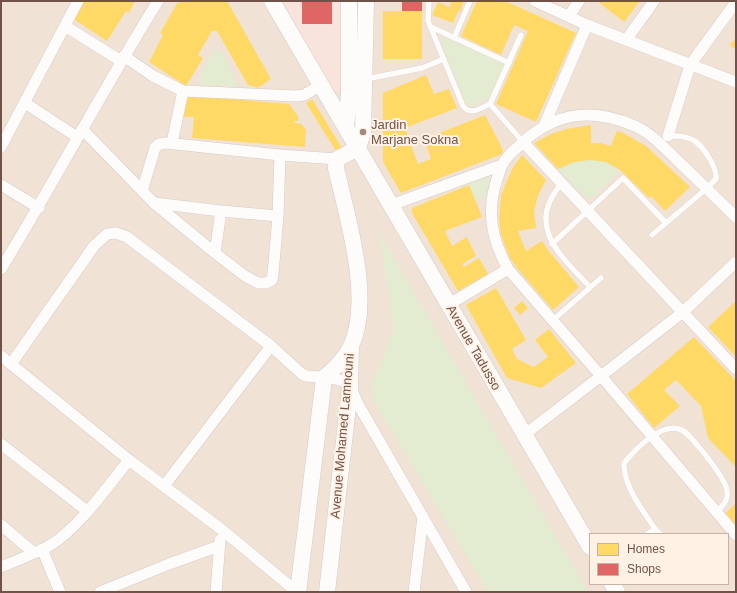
<!DOCTYPE html>
<style>
body{margin:0}
#map{position:relative;width:737px;height:593px;overflow:hidden;background:#f5eee6;font-family:Arial,sans-serif}
canvas{display:block}
.frame{position:absolute;inset:0;border:2px solid #715248;pointer-events:none}
.legend{position:absolute;left:589px;top:533px;width:140px;height:52px;box-sizing:border-box;background:#fff2e5;border:1px solid #c6b2a6;margin:0;padding:5px 7px;list-style:none;font-size:12px;color:#715248}
.legend li{display:flex;align-items:center;gap:8px;height:20px}
.legend b{width:20px;border:1px solid #c6b2a6}
</style>
<div id="map">
<canvas width="737" height="593"></canvas>
<div class="frame"></div>
<ul class="legend">
<li><b style="height:11px;background:#ffd966"></b>Homes</li>
<li><b style="height:11px;background:#e06666"></b>Shops</li>
</ul>
</div>
<script>
const ctx = document.querySelector('canvas').getContext('2d');
ctx.lineJoin = 'round';
function fillPath(path, color) { ctx.fillStyle = color; ctx.fill(path, 'evenodd'); }
function stroke(path, color, width, dash) { ctx.strokeStyle = color; ctx.lineWidth = width; ctx.lineCap = dash ? 'butt' : 'round'; ctx.setLineDash(dash || []); ctx.stroke(path); }
function drawText(font, color, halo, rows, align = 'center') {
  ctx.font = font + ' Arial,sans-serif'; ctx.lineWidth = 4; ctx.setLineDash([]); ctx.textBaseline = 'middle'; ctx.strokeStyle = halo; ctx.fillStyle = color; for (const [text, x, y, turn = 0] of rows) {
    ctx.save(); ctx.translate(x, y); ctx.rotate((+turn || 0) * Math.PI / 180); ctx.textAlign = isNaN(turn) ? turn : align; if (halo) ctx.strokeText(text, 0, 0); ctx.fillText(text, 0, 0); ctx.restore();
  }
}
fillPath(new Path2D(`
 M1 1H736V592H1ZM590 534H728V584H590Z`), '#f1e2d6');
fillPath(new Path2D(`
 M282 1H343L342 91H333Z`), '#f9e4dc');
fillPath(new Path2D(`
 M444 37 502 63 504 68 489 97 472 106 466 103 441 42 442 38Z
 M217 49 223 53 238 87 197 84 211 54Z
 M590 160 606 162 620 170 589 201 558 169 574 162Z
 M488 177 489 180 486 196 476 201 469 185Z
 M378 231 588 592H488L373 400 371 385 382 360 392 331 388 289Z`), '#e3ebd1');
fillPath(new Path2D(`
 M82 1H135L129 13 126 11 107 41 72 18Z
 M182 1H227L271 79 258 88 248 85 217 31H212L198 55 203 58 186 86 149 62 163 35 160 33 178 2 180 3Z
 M452 1H464L460 12 458 11 453 23 432 15 438 2 449 7Z
 M477 1H505L576 33 536 122 496 104 528 31 514 25 501 55 461 36Z
 M597 1H640L624 22Z
 M383 11H422V59H383Z
 M736 37V50L730 45Z
 M426 75 434 94 449 89 457 108 405 128 418 164 431 159 424 139 485 115 503 150 502 154 401 193 383 162V93Z
 M185 95 289 104 298 116V121H295V123L301 124 306 130 305 147 192 138 194 117H183Z
 M312 99 342 148 336 151 306 103Z
 M591 125V143H601L611 146 617 131 623 133 646 146 690 187 665 211 651 196 649 198 620 170 606 162 590 160 574 162 558 169 534 143 551 134 566 129Z
 M522 155 546 180 538 195 534 212 536 228 518 231 526 251 542 241 548 250 579 287 553 310 517 268 510 258 501 235 499 221 501 195 512 169Z
 M469 185 482 217 445 231 452 246 467 237 476 256 462 264 464 267 479 258 488 274 458 291 412 213V208Z
 M496 288 526 340 512 349 517 359 534 367 548 357 535 340 549 329 576 363 541 388 507 378 466 305Z
 M522 301 528 308 520 315 514 308Z
 M736 301V357L708 327Z
 M694 337 736 381V467L708 438 701 406 676 380 664 390 680 406 654 428 627 394Z
 M736 503V525L726 513Z`), '#ffd966');
fillPath(new Path2D(`
 M302 1H332V24H302Z
 M402 1H422V11H402Z`), '#e06666');
const lane = new Path2D(`
 M429 1 428 21 463 106C470 116 481 108 490 104L521 35
 M431 27 509 63
 M454 38 470 1
 M366 79 422 68 444 59
 M490 104 523 142
 M562 183C524 226 561 256 590 287
 M652 235 706 189 716 179C717 167 704 148 695 141 687 136 675 135 667 137
 M552 244 623 178 666 223
 M553 320 601 278
 M647 534 655 529
 M660 534 655 529C643 510 623 486 624 463 635 450 659 424 679 429 689 432 700 449 707 457 713 465 726 481 727 491 729 500 722 506 717 512`);
const street = new Path2D(`
 M535 1 587 25 736 82
 M569 16 579 1
 M65 26 121 61
 M626 40 654 1
 M124 56 153 76 183 91 296 96 304 95 321 85
 M25 103 77 137
 M544 126 587 25
 M82 129 154 203 215 253 245 276 258 283H266L272 280 273 274 278 216 280 155
 M668 136 690 65 736 2
 M523 142 736 369
 M172 143 183 91
 M1 147 78 1
 M1 185 39 208
 M142 191 155 148 159 144 166 143 280 155 337 159
 M154 203 221 211 278 216
 M391 205 502 165
 M736 217C716 198 697 179 677 160 664 148 651 133 635 126 592 107 554 112 520 145 514 150 506 157 502 165 500 169 499 175 497 179 486 212 492 240 508 269L601 376 736 535
 M215 253 221 211
 M1 269C55 181 103 89 158 1
 M448 305 508 269
 M1 356 129 460 221 529 297 592
 M11 364 94 246 107 234 116 233 127 237 271 346 302 374 306 376C316 377 340 377 347 384 352 389 355 397 358 404L466 592
 M524 435 601 376 683 312 736 262
 M1 444 87 511
 M164 486 271 346
 M1 525 34 553
 M42 549 60 592
 M1 567C17 560 34 554 49 546 79 528 107 487 129 460
 M100 592 169 564 219 546
 M216 592 220 540
 M414 592 423 517`);
const secondary = new Path2D(`
 M272 1 590 547
 M346 128 349 94V1
 M612 584 617 592
 M298 592 324 378C334 369 345 359 351 346 373 299 347 217 336 168L337 159 358 148 363 132 366 1
 M327 592 350 388 351 346`);
stroke(lane, '#d6cbc4', 6);
stroke(street, '#d6cbc4', 12);
stroke(secondary, '#d5cac3', 17);
stroke(lane, '#fefcfb', 5.5);
stroke(street, '#fefcfb', 11);
stroke(secondary, '#fefcfb', 16);
for (const [x, y, r, color] of [
 [363,132,4,"#9f897f"]
]) { const dot = new Path2D(); dot.arc(x, y, r, 0, 2 * Math.PI); ctx.fillStyle = color; ctx.fill(dot); stroke(dot, '#fff2e5', 1.5); }
drawText('13px', '#715248', '#fff2e5', [
 ["Jardin",371,125],
 ["Marjane Sokna",371,140]
], 'left');
drawText('13px', '#715248', '#fff2e5', [
 ["Avenue Tadusso",473,348,60],
 ["Avenue Mohamed Lamnouni",343,436,-85]
]);
</script>
